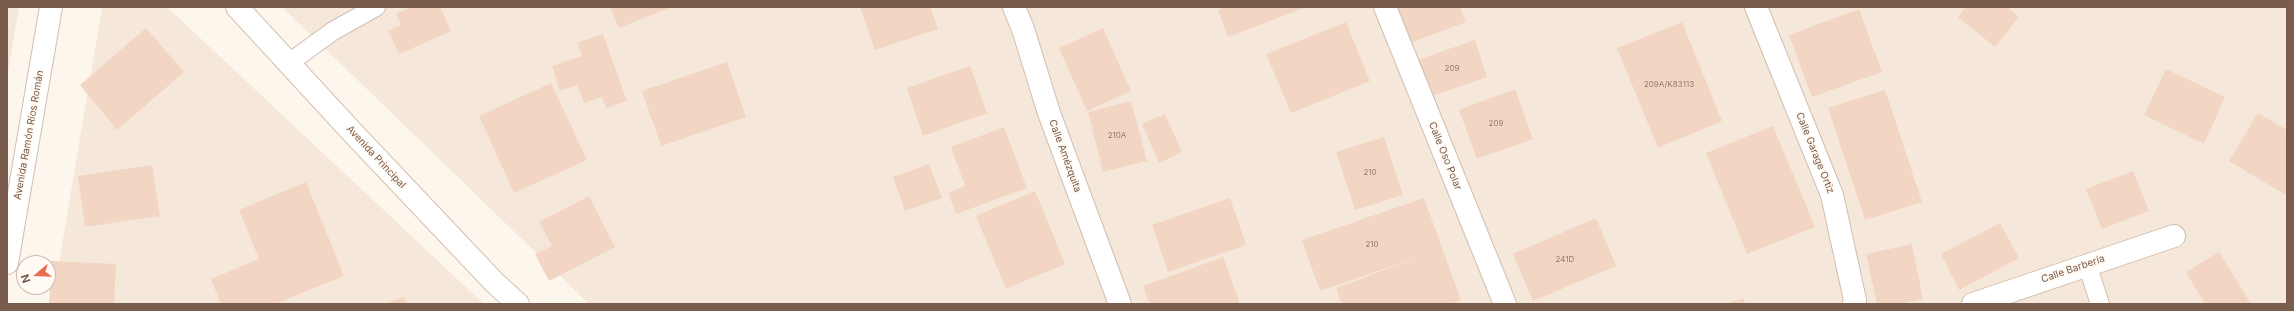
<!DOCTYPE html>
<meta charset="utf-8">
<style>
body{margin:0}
#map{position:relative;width:2294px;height:311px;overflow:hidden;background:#fdf6ec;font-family:Inter,sans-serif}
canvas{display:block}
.frame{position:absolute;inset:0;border:8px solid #7a5c4d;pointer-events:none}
.north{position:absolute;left:16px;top:255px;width:40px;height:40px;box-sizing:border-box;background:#fffaf3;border:1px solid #cabbb1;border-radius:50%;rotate:251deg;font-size:11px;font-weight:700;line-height:16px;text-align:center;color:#7a5c4d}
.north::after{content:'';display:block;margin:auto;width:14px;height:18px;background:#e76f51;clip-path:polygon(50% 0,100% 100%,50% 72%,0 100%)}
</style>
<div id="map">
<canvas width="2294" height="311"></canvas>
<div class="frame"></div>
<div class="north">N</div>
</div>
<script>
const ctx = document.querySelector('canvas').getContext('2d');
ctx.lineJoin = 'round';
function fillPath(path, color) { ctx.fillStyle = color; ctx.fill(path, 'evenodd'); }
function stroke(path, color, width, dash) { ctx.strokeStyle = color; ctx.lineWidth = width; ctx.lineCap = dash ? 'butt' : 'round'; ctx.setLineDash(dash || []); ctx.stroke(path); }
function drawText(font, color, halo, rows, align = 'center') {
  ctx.font = font + ' Inter,sans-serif'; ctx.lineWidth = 3.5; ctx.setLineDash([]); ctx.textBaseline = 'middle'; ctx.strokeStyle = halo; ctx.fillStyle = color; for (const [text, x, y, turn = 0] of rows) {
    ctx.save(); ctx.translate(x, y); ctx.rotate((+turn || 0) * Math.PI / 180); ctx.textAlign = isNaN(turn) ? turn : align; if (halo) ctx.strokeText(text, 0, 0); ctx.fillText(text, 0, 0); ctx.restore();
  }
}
fillPath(new Path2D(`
 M7 7H19L7 78Z
 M102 7H167L484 304H52Z
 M282 7H2287V304H589Z`), '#f5e8da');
fillPath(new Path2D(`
 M411 7H440L451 31 399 54 388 31 401 25 396 14Z
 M610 7H671L619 28Z
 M860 7H930L938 29 875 50Z
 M1225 7H1307L1228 37 1218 10Z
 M1391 7H1460L1466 22 1405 45Z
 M1966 7H2007L2019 17 1995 47 1958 17Z
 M1859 9 1882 72 1812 97 1789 35Z
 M1346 22 1370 81 1291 113 1266 54Z
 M1682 22 1722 121 1658 148 1617 48Z
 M146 28 184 72 117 130 80 85Z
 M1103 28 1131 91 1087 111 1059 48Z
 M603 34 627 101 606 108 602 97 584 103 577 85 560 91 552 66 582 56 577 43Z
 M1475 40 1487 77 1429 97 1417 60Z
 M727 62 746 117 661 146 642 91Z
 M970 66 987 113 923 136 907 88Z
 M2166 69 2225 97 2204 144 2144 115Z
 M551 83 587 160 514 193 479 116Z
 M1515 89 1533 139 1477 159 1459 110Z
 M1885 90 1922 202 1865 220 1828 108Z
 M1131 101 1147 161 1103 172 1088 112Z
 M2258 113 2287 130 2286 195 2229 161Z
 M1165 114 1182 152 1159 163 1142 124Z
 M1773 126 1815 227 1747 254 1706 153Z
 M1004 127 1027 188 956 214 948 193 965 186 951 147Z
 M1384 137 1403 195 1355 210 1336 152Z
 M929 164 942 198 905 211 893 177Z
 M152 165 160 216 85 227 78 176Z
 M2133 171 2149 211 2102 229 2086 189Z
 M306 182 344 276 275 304H221L211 279 259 259 239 210Z
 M1035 191 1065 264 1006 289 976 216Z
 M589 196 615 247 549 281 535 254 552 246 539 222Z
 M1230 198 1246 245 1168 272 1152 225Z
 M1424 198 1461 300 1451 304H1342L1336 288 1421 256 1320 291 1302 240Z
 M1596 218 1616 266 1533 301 1513 254Z
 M2000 223 2019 258 1959 290 1941 254Z
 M1912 244 1923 299 1901 304H1877L1866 254Z
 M2219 252 2251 304H2205L2186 272Z
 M1223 257 1240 304H1150L1143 286Z
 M51 261 116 264 114 304H49Z
 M404 297 407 304H385Z
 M1743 298 1746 304H1725Z`), '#f3d5c3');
const lane = new Path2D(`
 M289 63 333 31 376 7
 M2087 264 2100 304`);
const street = new Path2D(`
 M1014 7 1023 29 1049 113 1120 304
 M1385 7 1505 304
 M1756 7 1832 195 1855 300 1854 304
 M7 263 51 7
 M1973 304 2174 236`);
const secondary = new Path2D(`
 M237 7 353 133 494 282 518 304`);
stroke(lane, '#d1beb0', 20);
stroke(street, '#d1beb0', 24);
stroke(secondary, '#d6c0b0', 24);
stroke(lane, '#fff', 18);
stroke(street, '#fff', 22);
stroke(secondary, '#fff', 22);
drawText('8px', '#987a6a', null, [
 ["209",1452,69],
 ["209A/K83113",1669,85],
 ["209",1496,124],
 ["210A",1117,136],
 ["210",1370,173],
 ["210",1372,245],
 ["241D",1565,260]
]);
drawText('10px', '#7a5c4d', '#fffaf3', [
 ["Avenida Ramón Ríos Román",29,135,-80],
 ["Calle Garage Ortiz",1815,153,68],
 ["Calle Amézquita",1065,156,70],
 ["Calle Oso Polar",1445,156,68],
 ["Avenida Principal",376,157,47],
 ["Calle Barbería",2073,269,-19]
]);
</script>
